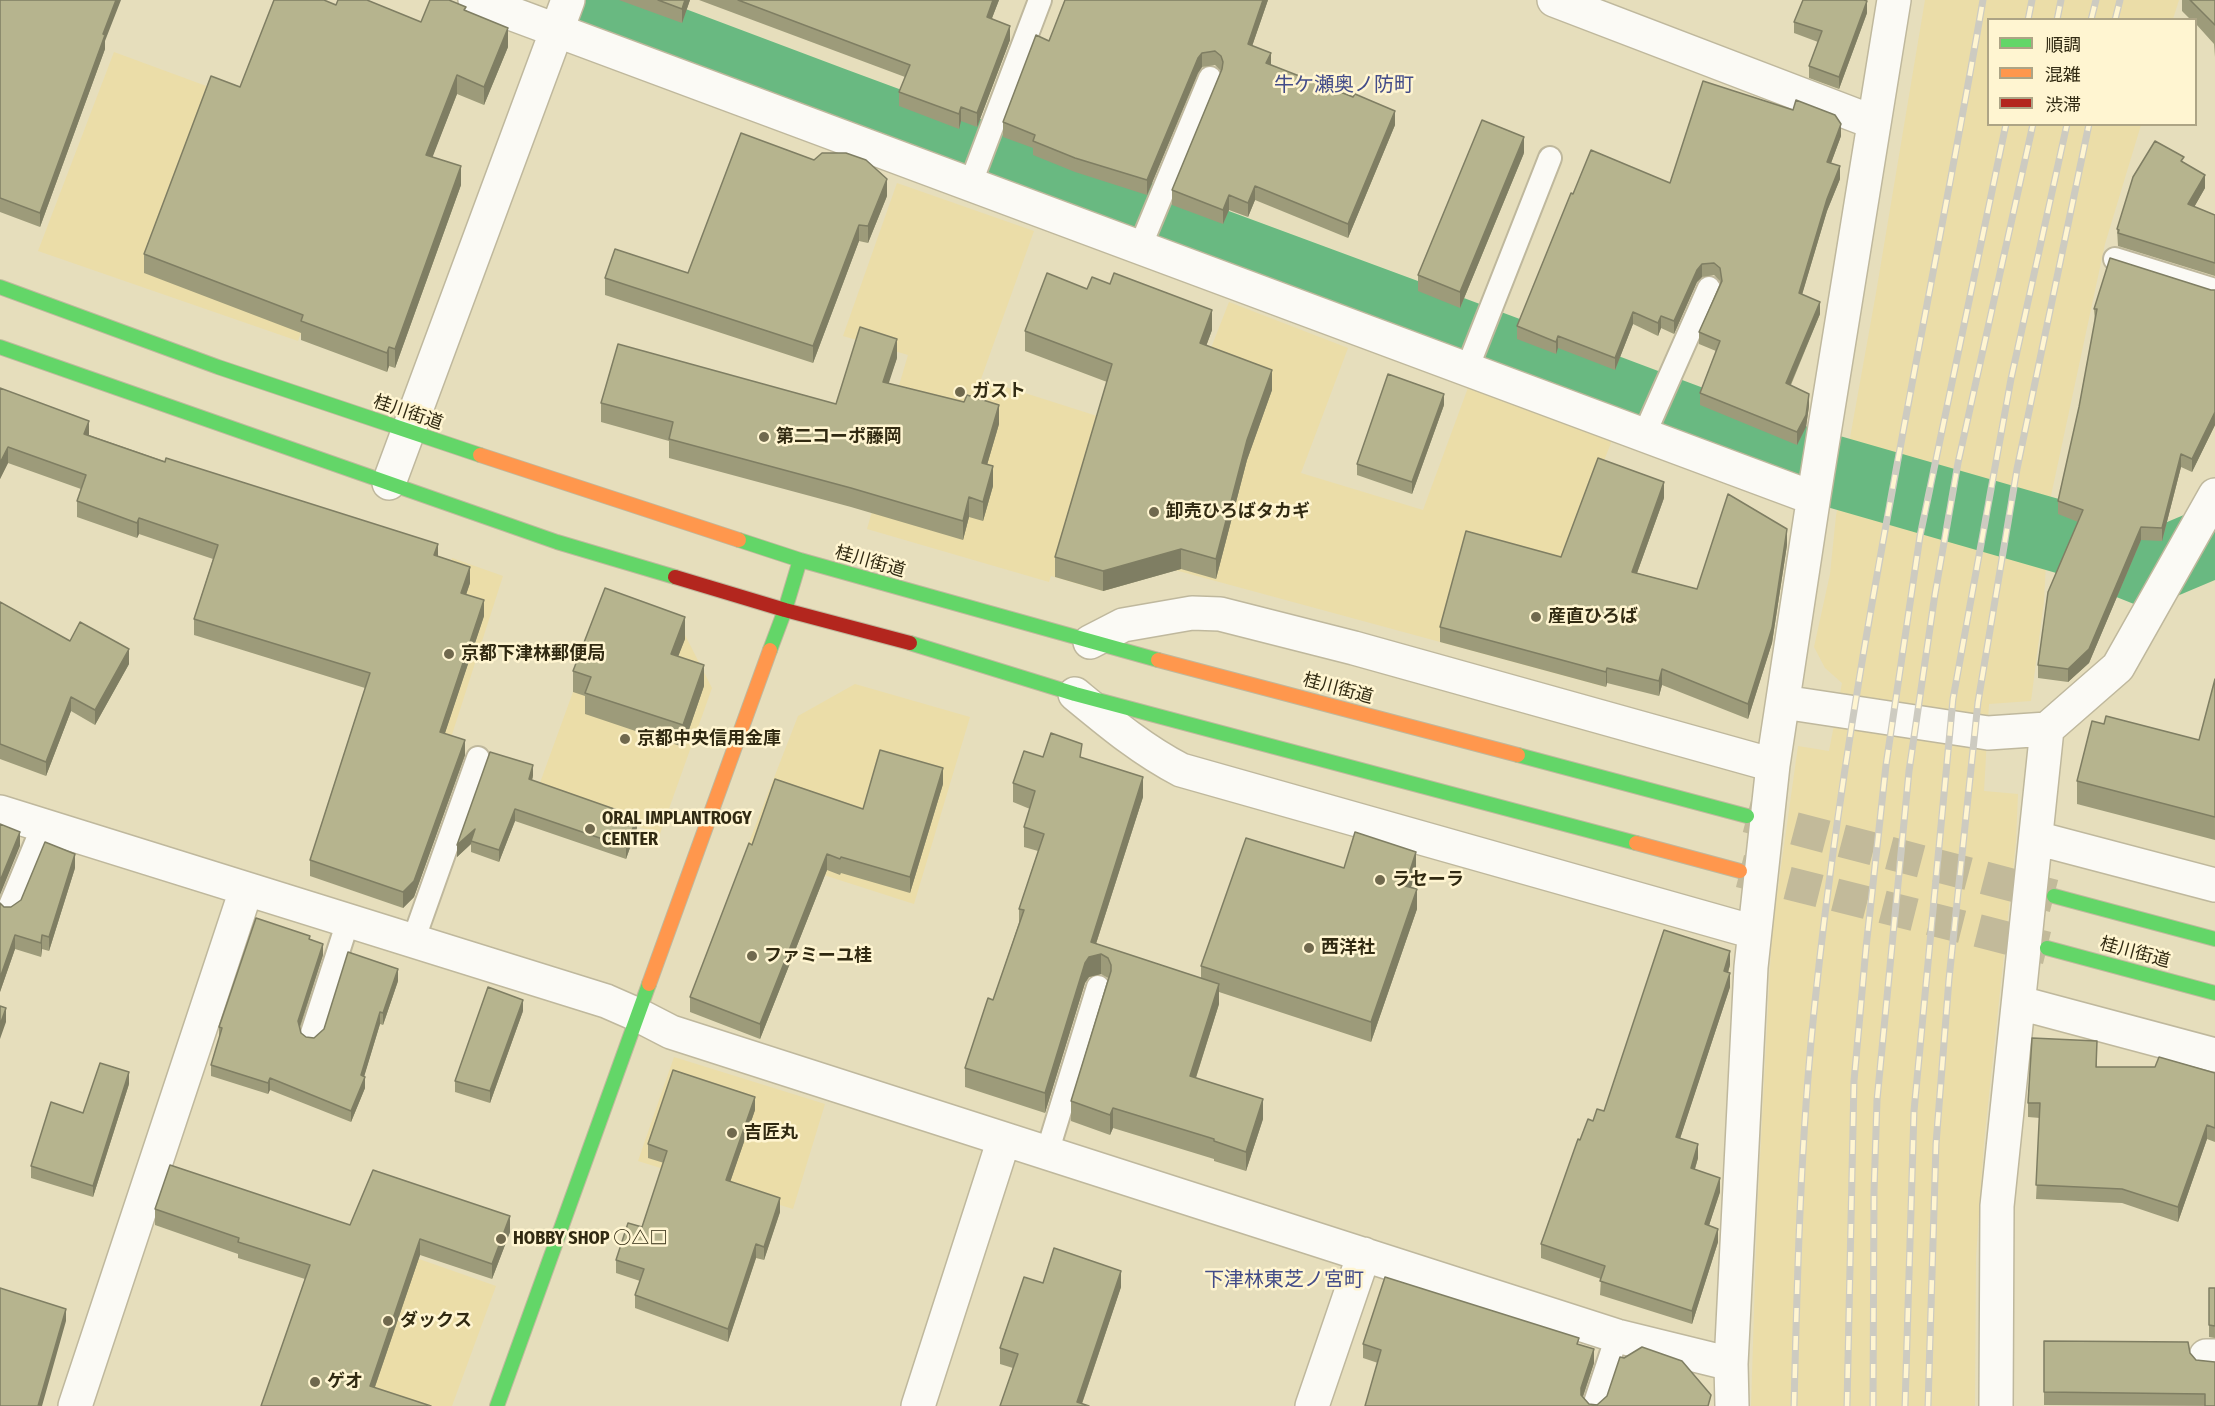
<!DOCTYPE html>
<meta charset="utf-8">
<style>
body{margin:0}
#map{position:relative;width:2215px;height:1406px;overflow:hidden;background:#e6debc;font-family:"Fira Sans Condensed","Noto Sans JP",sans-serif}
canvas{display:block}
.legend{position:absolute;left:1987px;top:18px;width:210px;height:108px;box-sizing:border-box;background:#fff5d1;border:2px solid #ada485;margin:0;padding:8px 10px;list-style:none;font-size:18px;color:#312a12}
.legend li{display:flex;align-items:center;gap:12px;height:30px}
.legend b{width:30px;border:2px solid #ada485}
</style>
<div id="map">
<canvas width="2215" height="1406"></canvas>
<ul class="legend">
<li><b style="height:8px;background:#63d668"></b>順調</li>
<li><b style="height:8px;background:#ff974d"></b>混雑</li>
<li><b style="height:8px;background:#b3261e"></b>渋滞</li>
</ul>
</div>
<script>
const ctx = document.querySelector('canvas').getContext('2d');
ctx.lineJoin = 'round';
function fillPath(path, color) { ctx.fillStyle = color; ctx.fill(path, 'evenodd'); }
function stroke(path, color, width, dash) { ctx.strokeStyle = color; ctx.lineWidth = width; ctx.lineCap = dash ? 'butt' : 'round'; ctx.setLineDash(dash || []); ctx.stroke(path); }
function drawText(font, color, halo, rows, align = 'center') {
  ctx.font = font + ' "Fira Sans Condensed","Noto Sans JP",sans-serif'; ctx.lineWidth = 5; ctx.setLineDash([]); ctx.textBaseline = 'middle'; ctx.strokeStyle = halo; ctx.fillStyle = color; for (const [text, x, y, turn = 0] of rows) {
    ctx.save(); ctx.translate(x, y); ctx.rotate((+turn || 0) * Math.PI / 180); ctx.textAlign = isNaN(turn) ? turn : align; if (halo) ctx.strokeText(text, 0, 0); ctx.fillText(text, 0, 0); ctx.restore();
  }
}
fillPath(new Path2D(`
 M1925 0H2179L2173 19 1988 20V124L2141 125 2105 244 2049 505 2044 601 2031 701 1989 704 1984 791 2018 794 2016 841 1984 1142 1976 1257 1975 1406H1751L1757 1217 1772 931 1798 746 1829 751 1842 683 1825 668 1814 647 1830 574 1836 516 1876 293Z
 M114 52 372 147 298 341 38 251Z
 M897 183 1034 231 981 379 1097 416 1177 435 1229 302 1348 348 1301 473 1423 510 1469 385 1613 438 1565 558 1606 687 1175 570 1103 591 1051 576 1049 582 867 529 885 466 893 406 908 355 843 336Z
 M452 558 503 576 448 747 394 730Z
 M605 604 684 633 712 688 660 834 537 791Z
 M855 684 970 717 914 904 746 850 798 716Z
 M674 1057 825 1104 793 1209 638 1161Z
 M325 1226 496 1286 452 1406H264Z`), '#ebdda8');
stroke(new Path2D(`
 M602 16 833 103 1452 332 1790 459 2068 539 2146 570 2215 541`), '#69b981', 72);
stroke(new Path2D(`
 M1747 816 2054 896
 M1740 871 2047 948`), '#c2ba9a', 33, [33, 16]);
const lane = new Path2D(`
 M970 185 1040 0
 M1140 247 1210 78
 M2115 259 2215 290
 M1467 369 1550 158
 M1644 435 1709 288
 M9 908 43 826
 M413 941 478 758
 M311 1036 348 921
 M1047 1153 1098 987
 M1594 1406 1617 1336`);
const street = new Path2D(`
 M475 0 1813 498
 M1554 0 1873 122
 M389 483 568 0
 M1090 642 1123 625 1192 613 1220 614 1354 648 1773 765
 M1075 694C1109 722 1142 750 1181 770L1754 932
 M1783 702 1988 733 2047 729 2118 667 2215 495
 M0 812 606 1001 638 1015 671 1032 1617 1336 1731 1364
 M2036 838 2215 885
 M2020 1003 2215 1055
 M2206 1356H2215
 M75 1406 246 890
 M918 1406 1004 1139
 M1312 1406 1364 1254
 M1732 1406 1731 1364 1751 967 1773 765 1814 495 1894 0
 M1996 1406 1997 1206 2047 729`);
const fast = new Path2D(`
 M0 287 218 367 480 455
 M0 347 557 542 675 577
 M739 540 800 560 1158 660
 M910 643 1075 694 1636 843
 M770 650 785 610 800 560
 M1518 755 1747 816
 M2054 896 2215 939
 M2047 948 2215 993
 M497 1406 649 984`);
const slow = new Path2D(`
 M480 455 739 540
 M1158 660 1518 755
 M1636 843 1740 871
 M649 984 770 650`);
const jam = new Path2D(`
 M675 577 785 610 910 643`);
stroke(lane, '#bfb89d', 26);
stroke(street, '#bfb89d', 36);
stroke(fast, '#bfb89d', 16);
stroke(slow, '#bfb89d', 16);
stroke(jam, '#bfb89d', 16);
stroke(lane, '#fbfaf5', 22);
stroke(street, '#fbfaf5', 33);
stroke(fast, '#63d668', 14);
stroke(slow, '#ff974d', 14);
stroke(jam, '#b3261e', 14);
const rail = new Path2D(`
 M2028 20 2032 0
 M2057 20 2061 0
 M2091 20 2096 0
 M2115 20 2120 0
 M1794 1406C1797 1285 1800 1163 1811 1042 1844 691 1923 347 1983 0
 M1847 1406 1854 1081 1866 948 1886 765 1920 536 2006 124
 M1873 1406 1874 1192 1877 1100 1909 771 1935 594 1958 463 2033 124
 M1905 1406 1914 1111 1953 699 2011 379 2067 124
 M1928 1406 1936 1144 1949 979 1978 702 2017 469 2089 124`);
stroke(rail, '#cdcbc1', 7);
stroke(rail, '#fff5d1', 4.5, [14]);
fillPath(new Path2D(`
 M0 0 105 41V49L40 227 0 212Z
 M619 0H690L682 23Z
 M699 0H999L992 18 1010 40 977 127 961 121 959 129 899 106V92L905 77Z
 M1065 0H1268L1252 46 1271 65 1395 125 1348 238 1255 200 1248 217 1229 210 1223 224 1172 205V190L1221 71 1215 65 1202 67 1198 73 1147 195 1075 172 1033 155V148L1003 137V122L1049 41Z
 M2182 0H2215V57L2214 44 2196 24V20H2191L2182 11Z
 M336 5 421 22 466 10 508 47 484 105 457 94 432 157 461 185 395 368 389 366 387 372 301 340V333L144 273V254L240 87Z
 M1867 13 1839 89 1809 78V66L1818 42 1794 33V22Z
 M1841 136 1831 163 1840 179 1827 211 1802 294 1820 314 1791 385 1809 406 1806 427 1797 445 1700 405V393L1716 351 1699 344V332L1720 283V281L1714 275 1702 277 1697 282 1674 334 1661 328 1658 336 1633 324 1615 370 1558 348 1556 354 1517 339V326L1573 194 1670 183Z
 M1524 153 1460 308 1418 291V275Z
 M2184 162 2205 188 2194 207 2215 215V276L2118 246 2117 229Z
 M887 196 868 243 859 241 813 363 605 295V278L688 273Z
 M2211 290H2215V425L2192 472 2181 467 2162 541 2141 540 2089 663 2068 682 2038 678V665L2078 522 2058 514V501L2079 407 2095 322 2094 309Z
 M1212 330 1206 346 1272 390 1247 460 1216 579 1181 569 1103 591 1055 577V557L1107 382 1025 351V331Z
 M897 358 888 383 999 424 987 465 993 486 983 521 969 517 963 540 851 507 669 458V441L601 422V403L836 404Z
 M0 388 89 435 438 556 470 583 466 595 484 616 445 733 465 755 414 897 403 908 310 876V860L365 688 194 635V619L213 559 139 534 137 538 77 517V501L81 489 8 463 0 479Z
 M1444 405 1412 494 1357 475V464Z
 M1664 498 1637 573 1697 589 1787 545 1772 643 1748 719 1662 685 1659 696 1607 683 1606 687 1440 642V627Z
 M0 602 70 641 129 664 95 725 71 711 46 776 0 759Z
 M685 639 678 656 704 686 683 747 585 714V696L573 692V671Z
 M2215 679V840L2077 804V781L2104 724 2199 740Z
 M1043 757H1082L1143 797 1096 944 1201 978V966L1344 868 1416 872 1411 887 1417 909 1371 1042 1219 992V1004L1196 1078 1263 1119 1246 1171 1214 1161V1159L1113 1128 1110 1135 1071 1121V1101L1108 978 1101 974 1089 977 1085 983 1045 1113 965 1087V1068L993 1000 1019 923V909L1038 851 1024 847V827L1030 809 1013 802V783Z
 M533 776 532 780 637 828 626 859 515 821 499 862 471 852V844L457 857V845Z
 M943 784 910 893 841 873 840 875 827 870 760 1039 690 1012V997L752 845Z
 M75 868 49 951 42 949 41 957 15 949 0 992V903L4 907H11Z
 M310 939 323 955 300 1028 301 1033 306 1037 314 1038 398 981 383 1025 380 1024 364 1076 365 1088 351 1122 270 1090 268 1094 211 1076V1065L219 1038V1027Z
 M1730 965 1728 973 1730 987 1680 1138 1698 1158 1695 1169 1720 1192 1709 1225 1718 1242 1692 1324 1600 1295 1601 1279 1541 1258V1244L1580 1140 1593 1121 1604 1111Z
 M523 1011 490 1103 455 1092V1081Z
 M2097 1056V1067L2215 1073V1142L2207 1139 2178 1222 2122 1203 2036 1199 2040 1118 2028 1117V1103Z
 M129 1084 93 1197 31 1178V1166L83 1113Z
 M755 1110 730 1182 780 1212 764 1260 756 1258 728 1342 635 1308V1295L640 1281 616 1273V1260L642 1227 664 1163 648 1158V1144Z
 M155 1209 350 1225 510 1232 492 1279 420 1255 375 1387 261 1406 305 1279 238 1258V1254L155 1225Z
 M1043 1283 1121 1287 1082 1404 1000 1406 1013 1368 1000 1364V1348Z
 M2209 1288H2215V1338L2209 1337Z
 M2044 1341 2190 1353 2196 1360 2215 1406 2044 1405Z
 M1363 1344 1579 1345 1594 1363 1583 1397 1589 1404 1711 1406H1365L1378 1363 1363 1358Z`), '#9d9b7a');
fillPath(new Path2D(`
 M116 0H121L105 41V49L40 227V213L103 34Z
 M685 0H690L682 23V9Z
 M993 0H999L987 31V17Z
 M1263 0H1268L1248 58V44Z
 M1867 1V13L1839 89V77Z
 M1010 26V40L977 127V113Z
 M508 28V47L484 105V87Z
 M1202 53V67L1198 73 1147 195V180L1198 58Z
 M1271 53V67L1266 63Z
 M457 75V94L426 174V155Z
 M961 107V121L959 129V114Z
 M1395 111V125L1348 238V224Z
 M1841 124V136L1827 174V162Z
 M1524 137V153L1460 308V292Z
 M461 166V185L395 368V349Z
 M1840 166V179L1827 211 1799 305V293L1827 199Z
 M2205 175V188L2188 218V204Z
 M887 179V196L868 243V226Z
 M1255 186V200L1248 217V203Z
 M1229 195V210L1223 224V210Z
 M859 225V241L813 363V346Z
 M1702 264V277L1697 282 1674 334V321L1697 270Z
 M1820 302V314L1786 395V383Z
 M1212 310V330L1200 363V343Z
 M1633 312V324L1615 370V358Z
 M1661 316V328L1658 336V323Z
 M1558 336V348L1556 354V342Z
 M897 339V358L883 401V382Z
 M389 347V366L387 372V353Z
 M1272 370V390L1247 460 1216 579V559L1247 440Z
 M1444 394V405L1412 494V482Z
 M1809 394V406L1806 427 1797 445V432Z
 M999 405V424L982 482V463Z
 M2215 412V425L2192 472V459Z
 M89 421V436L84 434Z
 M8 447V463L0 479V463Z
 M2181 454V467L2162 541V528Z
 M993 466V486L983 521V502Z
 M1664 482V498L1632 587V572Z
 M969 497V517L963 540V521Z
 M139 518V534L137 538V523Z
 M2141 527V540L2089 663 2068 682V669Z
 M1787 529V545L1772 643 1748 719V704Z
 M438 544V560L434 555Z
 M1181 549V569L1103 591V571Z
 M470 567V583L461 609V593Z
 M484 600V616L440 748V732Z
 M685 617V639L671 675V654Z
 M129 649V664L95 725V710Z
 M704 665V686L683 747V725Z
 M1607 668V683L1606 687V672Z
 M1662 669V685L1659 696V681Z
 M71 697V711L46 776V762Z
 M465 740V755L414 897 403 908V892Z
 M533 765V776L529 790V779Z
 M943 768V784L910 893V877Z
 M1143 777V797L1092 956 1101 954V974L1089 977 1085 983 1045 1113V1093L1091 942Z
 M515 809V821L499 862V850Z
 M637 817V828L626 859V847Z
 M475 829 471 844 457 857V845Z
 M20 832V846L0 895V881Z
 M1416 852V872L1405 905V886Z
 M75 854V868L49 951V937Z
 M827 854V870L760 1039V1024Z
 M1417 889V909L1371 1042V1022Z
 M15 935V949L0 992V978Z
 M42 935V949L41 957V943Z
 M323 944V955L298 1032V1021Z
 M1730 951V965L1724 985V971Z
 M398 969V981L383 1025V1013Z
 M1730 973V987L1676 1151V1137Z
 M1219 984V1004L1190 1096V1076Z
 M523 1000V1011L490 1103V1091Z
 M6 1008V1022L0 1039V1025Z
 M380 1012V1024L361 1087V1075Z
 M129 1072V1084L93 1197V1186Z
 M365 1077V1088L351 1122V1111Z
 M270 1078V1090L268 1094V1083Z
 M755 1097V1110L726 1194V1180Z
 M1263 1099V1119L1246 1171V1152Z
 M1113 1108V1128L1110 1135V1115Z
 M2207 1125V1139L2178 1222V1207Z
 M1698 1144V1158L1691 1182V1168Z
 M1720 1178V1192L1705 1238V1224Z
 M780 1198V1212L764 1260V1247Z
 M510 1216V1232L492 1279V1264Z
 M1718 1229V1242L1692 1324V1311Z
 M420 1239V1255L370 1401V1386Z
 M756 1244V1258L728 1342V1329Z
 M1121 1271V1287L1081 1406 1077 1402Z
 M66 1309V1321L42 1406H38Z
 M1594 1349V1363L1581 1402V1388Z`), '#7f7e63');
const building = new Path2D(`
 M0 0H116L103 34 105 35 40 213 0 198Z
 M274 0H324L336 5 338 0H367L421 22 430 0H449L466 7 464 10 508 28 484 87 457 75 426 155 461 166 395 349 389 347 387 353 301 321 303 315 144 254 211 76 240 87Z
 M658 0H685L682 9Z
 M738 0H993L987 17 1010 26 977 113 961 107 959 114 899 92 910 65Z
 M1065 0H1263L1248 44 1271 53 1266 63 1353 97 1355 94 1395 111 1348 224 1255 186 1248 203 1229 195 1223 210 1172 190 1222 69 1223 62 1221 56 1215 51 1202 53 1198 58 1147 180 1075 158 1033 141 1035 135 1003 122 1036 35 1049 41Z
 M1803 0H1864L1867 1 1839 77 1809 66 1822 31 1794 22Z
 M2190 0H2215V25Z
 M1703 81 1793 110 1796 100 1835 115 1841 124 1827 162 1840 166 1827 199 1799 293 1820 302 1786 383 1809 394 1806 415 1797 432 1700 393 1720 341 1699 332 1722 281 1720 268 1714 263 1702 264 1697 270 1674 321 1661 316 1658 323 1633 312 1615 358 1558 336 1556 342 1517 326 1571 193 1573 194 1591 150 1670 183Z
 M1482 120 1524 137 1460 292 1418 275Z
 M741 133 814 160 822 153H846L866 160 887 179 868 226 859 225 813 346 605 278 615 249 688 273Z
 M2155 141 2184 157 2181 161 2205 175 2188 204 2215 215V263L2118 233 2119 230 2117 229 2133 177Z
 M2110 258 2211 290H2215V412L2192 459 2181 454 2162 528 2141 527 2089 649 2068 669 2038 665 2048 592 2083 510 2058 501 2079 407 2097 309H2094Z
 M1047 273 1087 289 1092 277 1110 284 1114 273 1212 310 1200 343 1272 370 1247 440 1216 559 1181 549 1103 571 1055 557 1112 364 1025 331Z
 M860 327 897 339 883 382 964 402 967 395 999 405 982 463 993 466 983 502 969 497 963 521 851 488 669 439 673 422 601 403 618 344 836 404Z
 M1388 374 1444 394 1412 482 1357 464Z
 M0 388 89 421 84 434 165 462 166 458 438 544 434 555 470 567 461 593 484 600 440 732 465 740 414 881 403 892 310 860 370 673 194 619 218 545 139 518 137 523 77 501 86 475 8 447 0 463Z
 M1598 458 1664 482 1632 572 1697 589 1728 494 1787 529 1772 628 1748 704 1662 669 1659 681 1607 668 1606 672 1440 627 1466 531 1561 557Z
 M605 588 685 617 671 654 704 665 683 725 585 693 591 677 573 671Z
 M0 602 70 641 80 622 129 649 95 710 71 697 46 762 0 744Z
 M2215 679V817L2077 781 2092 721 2104 724 2106 716 2199 740Z
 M1051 733 1082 744 1080 757 1143 777 1091 942 1219 984 1190 1076 1263 1099 1246 1152 1214 1141V1139L1113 1108 1110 1115 1071 1101 1111 971V965L1108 958 1101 954 1089 957 1085 963 1045 1093 965 1068 988 998 993 1000 1024 910 1019 909 1044 834 1024 827 1035 791 1013 783 1024 751 1043 757Z
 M880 750 943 768 910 877 841 857 840 859 827 854 760 1024 690 997 749 843 752 845 775 779 863 809Z
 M490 752 533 765 529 779 637 817 626 847 515 809 499 850 471 841 475 829 457 845Z
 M0 824 20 832 0 881Z
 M1355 832 1416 852 1405 886 1417 889 1371 1022 1201 966 1246 838 1344 868Z
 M45 842 75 854 49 937 42 935 41 943 15 935 0 978V903L4 907H11L21 900Z
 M256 918 310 936 309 939 323 944 298 1021 301 1033 306 1037 314 1038 324 1029 348 952 398 969 383 1013 380 1012 361 1075 365 1077 351 1111 270 1078 268 1083 211 1065 222 1028 219 1027Z
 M1664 930 1730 951 1724 971 1730 973 1676 1137 1698 1144 1691 1168 1720 1178 1705 1224 1718 1229 1692 1311 1600 1281 1605 1266 1541 1244 1578 1139 1580 1140 1588 1119 1593 1121 1597 1109 1604 1111Z
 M488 987 523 1000 490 1091 455 1081Z
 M0 1006 6 1008 0 1025Z
 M2032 1038 2097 1041 2096 1067H2155L2159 1057 2215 1073V1128L2207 1125 2178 1207 2122 1189 2036 1185 2040 1103H2028Z
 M100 1063 129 1072 93 1186 31 1166 51 1102 83 1113Z
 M673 1070 755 1097 726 1180 780 1198 764 1247 756 1244 728 1329 635 1295 644 1269 616 1260 628 1223 642 1227 667 1151 648 1144Z
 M170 1165 350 1225 373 1170 510 1216 492 1264 420 1239 370 1386 431 1406H261L310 1265 238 1242 239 1238 155 1209Z
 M1054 1248 1121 1271 1077 1402 1089 1406H1000L1018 1354 1000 1348 1024 1277 1043 1283Z
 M1385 1277 1579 1338 1577 1344 1594 1349 1581 1388V1395L1589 1404 1597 1405 1607 1396 1620 1357 1624 1358 1642 1347 1682 1361 1711 1395 1708 1406H1365L1381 1350 1363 1344Z
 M0 1288 66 1309 38 1406H0Z
 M2209 1288H2215V1326L2209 1325Z
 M2044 1341 2188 1342 2190 1353 2196 1360 2215 1362V1406H2205V1394L2044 1392Z`);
fillPath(building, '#b6b48e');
stroke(building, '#7f7e63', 1.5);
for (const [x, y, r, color] of [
 [960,392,6,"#70694e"],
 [764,437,6,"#70694e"],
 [1154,512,6,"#70694e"],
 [1536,617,6,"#70694e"],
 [449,654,6,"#70694e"],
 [625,739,6,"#70694e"],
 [590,829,6,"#70694e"],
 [1380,880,6,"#70694e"],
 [1309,948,6,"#70694e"],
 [752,956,6,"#70694e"],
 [732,1133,6,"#70694e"],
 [501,1239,6,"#70694e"],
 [388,1321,6,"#70694e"],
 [315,1382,6,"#70694e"]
]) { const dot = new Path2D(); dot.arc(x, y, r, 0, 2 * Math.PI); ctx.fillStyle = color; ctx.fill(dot); stroke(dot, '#fff5d1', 2); }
drawText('bold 18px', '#312a12', '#fff5d1', [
 ["ガスト",972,392],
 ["第二コーポ藤岡",776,437],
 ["卸売ひろばタカギ",1166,512],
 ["産直ひろば",1548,617],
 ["京都下津林郵便局",461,654],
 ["京都中央信用金庫",637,739],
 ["ORAL IMPLANTROGY",602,819],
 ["CENTER",602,840],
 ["ラセーラ",1392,880],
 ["西洋社",1321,948],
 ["ファミーユ桂",764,956],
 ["吉匠丸",744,1133],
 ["HOBBY SHOP ○△□",513,1239],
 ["ダックス",400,1321],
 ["ゲオ",327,1382]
], 'left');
drawText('18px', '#312a12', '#fff5d1', [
 ["桂川街道",408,413,19],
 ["桂川街道",870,562,16],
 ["桂川街道",1338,689,15],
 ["桂川街道",2135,953,15]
]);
drawText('20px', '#434c89', '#fff5d1', [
 ["牛ケ瀬奥ノ防町",1344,85],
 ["下津林東芝ノ宮町",1284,1280]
]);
</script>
